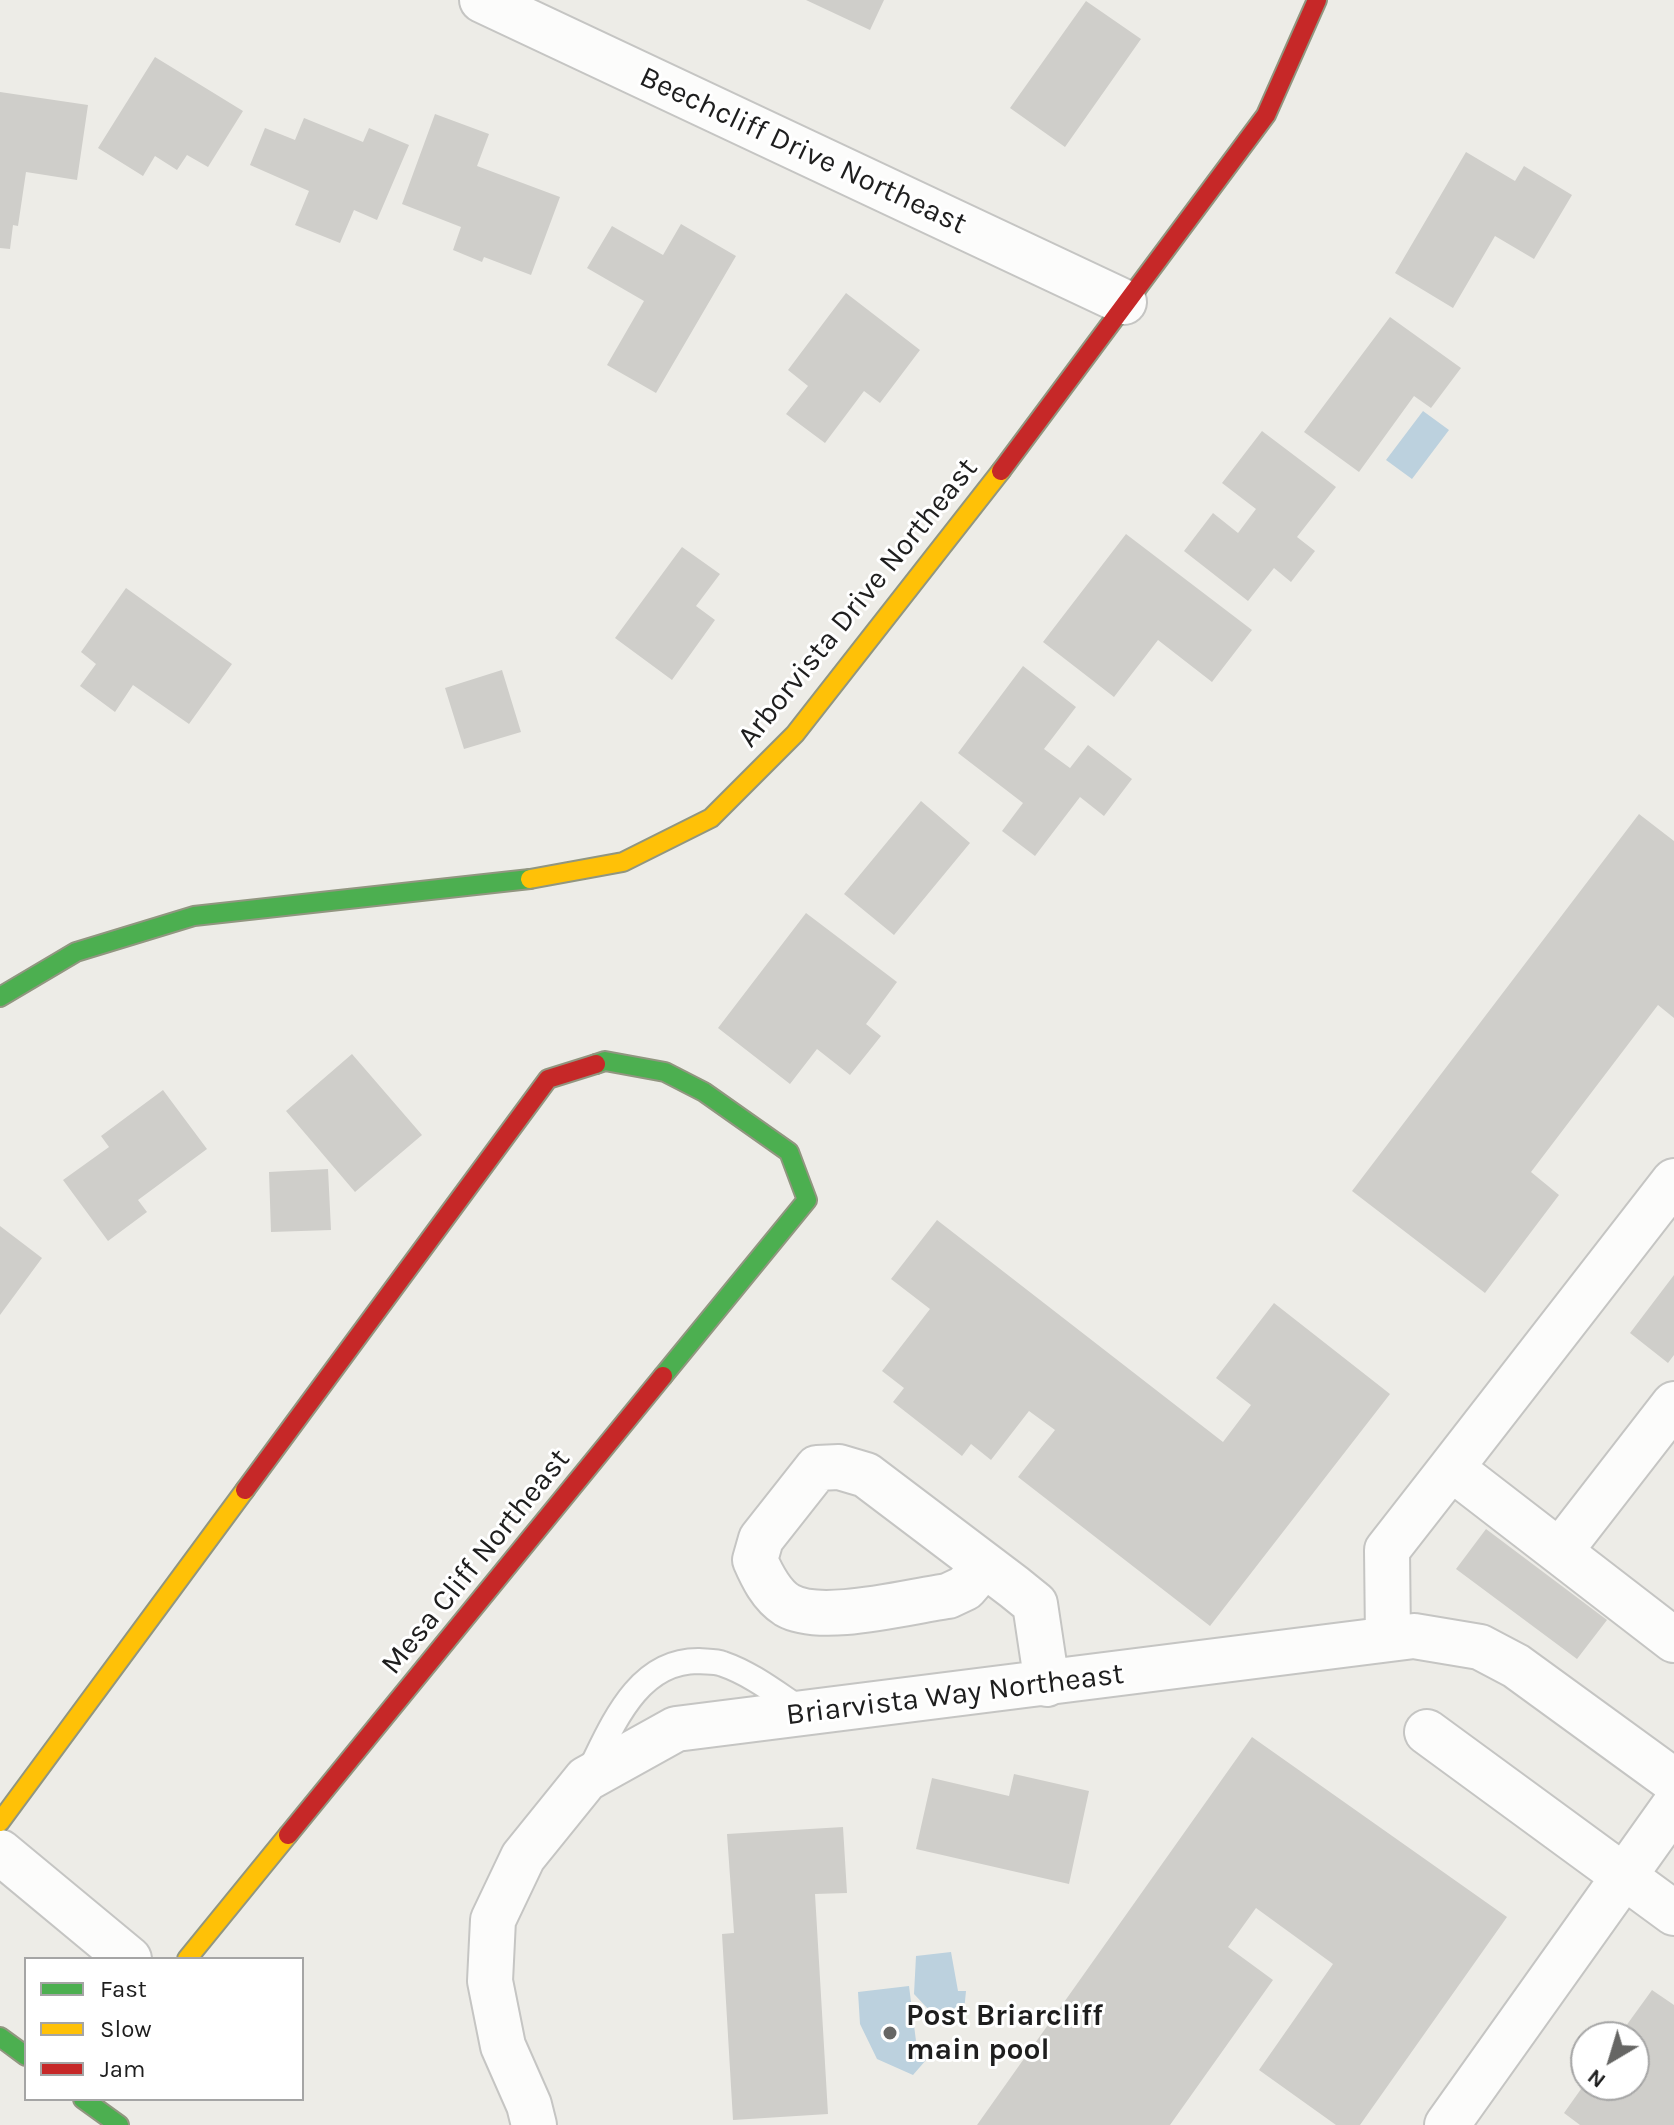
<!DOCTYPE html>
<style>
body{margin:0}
#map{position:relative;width:1674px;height:2125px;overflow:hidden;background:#edece7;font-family:Karla,sans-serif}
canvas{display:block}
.legend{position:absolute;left:24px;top:1957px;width:280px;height:144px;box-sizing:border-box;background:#fff;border:2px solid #a5a5a5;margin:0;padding:10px 14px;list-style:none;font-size:24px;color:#1e1e1e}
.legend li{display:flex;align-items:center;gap:16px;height:40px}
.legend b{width:40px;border:2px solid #a5a5a5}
.north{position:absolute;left:1570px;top:2021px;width:80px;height:80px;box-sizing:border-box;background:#fff;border:2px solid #a5a5a5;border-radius:50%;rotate:218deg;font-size:22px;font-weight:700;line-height:32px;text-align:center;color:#1e1e1e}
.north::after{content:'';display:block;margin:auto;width:28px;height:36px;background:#666664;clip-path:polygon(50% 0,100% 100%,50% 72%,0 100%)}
</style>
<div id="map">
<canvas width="1674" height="2125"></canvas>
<ul class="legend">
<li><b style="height:10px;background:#4caf50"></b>Fast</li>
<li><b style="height:10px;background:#ffc107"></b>Slow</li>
<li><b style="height:10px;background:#c62828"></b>Jam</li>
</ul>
<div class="north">N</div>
</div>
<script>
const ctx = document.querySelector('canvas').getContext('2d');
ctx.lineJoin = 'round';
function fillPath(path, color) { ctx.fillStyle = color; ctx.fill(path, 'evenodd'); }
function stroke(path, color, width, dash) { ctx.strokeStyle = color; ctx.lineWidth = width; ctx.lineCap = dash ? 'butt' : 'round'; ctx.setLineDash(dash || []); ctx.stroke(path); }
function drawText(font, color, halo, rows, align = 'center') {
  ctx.font = font + ' Karla,sans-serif'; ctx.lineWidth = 6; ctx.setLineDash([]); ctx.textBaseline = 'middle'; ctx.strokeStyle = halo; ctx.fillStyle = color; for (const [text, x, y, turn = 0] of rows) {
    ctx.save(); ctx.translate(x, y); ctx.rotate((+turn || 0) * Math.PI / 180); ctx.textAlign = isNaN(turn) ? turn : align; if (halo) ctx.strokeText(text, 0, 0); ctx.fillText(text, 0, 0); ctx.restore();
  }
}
fillPath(new Path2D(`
 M1423 411 1449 430 1412 479 1386 460Z
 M951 1952 958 1991H966L964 2011 931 2012 914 1994 916 1956Z
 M909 1986 916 2041 933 2052 913 2075 877 2059 860 2024 858 1992Z`), '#bcd1de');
fillPath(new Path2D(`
 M806 0H884L870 30Z
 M1086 1 1141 39 1065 147 1010 108Z
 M155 57 243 111 208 167 187 155 177 170 155 156 143 176 98 148Z
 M0 92 88 105 77 180 26 172 18 226 13 225 10 249 0 248Z
 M435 114 489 134 477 166 560 197 531 275 484 257 482 262 453 250 461 227 402 204Z
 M304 118 363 142 369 128 409 145 377 220 354 210 340 243 295 225 309 191 250 165 265 128 295 140Z
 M1466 152 1515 181 1524 166 1572 195 1534 259 1495 236 1453 308 1395 273Z
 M681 224 736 256 656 393 607 365 644 301 587 268 612 226 663 255Z
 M846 293 920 350 880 403 864 391 825 443 786 414 808 386 788 370Z
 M1390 317 1461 368 1431 408 1414 396 1359 472 1304 432Z
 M1262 431 1336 487 1297 537 1315 551 1291 582 1274 568 1248 601 1184 551 1213 513 1238 533 1256 509 1222 483Z
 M1126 534 1252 630 1212 682 1158 640 1114 697 1043 642Z
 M682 547 720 574 696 606 715 620 672 680 615 638Z
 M126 588 232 664 189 724 133 685 115 712 80 686 96 664 81 652Z
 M1023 666 1076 707 1044 749 1070 768 1088 745 1132 779 1104 816 1080 797 1035 856 1002 831 1023 803 958 753Z
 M502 670 521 732 464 749 445 688Z
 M921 801 970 843 894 935 844 894Z
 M1639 814 1674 841V1018L1658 1005 1531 1172 1559 1195 1485 1293 1352 1191Z
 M806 913 897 982 866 1024 881 1036 850 1075 817 1049 790 1084 718 1028Z
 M352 1054 422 1135 355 1192 286 1111Z
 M163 1090 207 1149 138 1200 147 1212 108 1241 63 1180 109 1147 101 1136Z
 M328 1169 331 1230 271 1232 269 1172Z
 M937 1220 1223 1442 1251 1405 1216 1378 1274 1303 1390 1394 1210 1626 1018 1477 1055 1430 1029 1411 991 1460 971 1444 962 1456 893 1402 904 1388 882 1371 930 1309 891 1279Z
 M0 1226 42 1258 0 1315Z
 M1674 1275V1355L1668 1363 1630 1333Z
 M1486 1529 1607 1620 1577 1659 1456 1569Z
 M1252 1737 1507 1917 1360 2125H1336L1259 2070 1333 1964 1256 1908 1228 1947 1273 1980 1170 2125H977Z
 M1014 1774 1089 1791 1069 1884 916 1849 932 1778 1009 1796Z
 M843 1827 847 1893 815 1894 828 2114 733 2120 722 1934 734 1933 727 1834Z
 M1652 1990 1674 2005V2125H1580L1564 2113 1586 2082V2085H1634V2037H1618Z`), '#cfceca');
const lane = new Path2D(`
 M588 1774C612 1727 636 1661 698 1661 706 1662 715 1661 723 1664 752 1674 777 1694 803 1711`);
const street = new Path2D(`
 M482 0 1124 302
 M1674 1181 1451 1468 1674 1640
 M1560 1551 1674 1404
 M985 1565 965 1588 948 1596C910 1601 821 1625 787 1605 771 1595 762 1576 755 1560L761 1539 817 1468 839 1467 866 1475 1014 1587 1035 1604 1047 1684
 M1388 1639 1387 1550 1451 1468
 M1427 1732 1674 1913
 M0 1852 129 1959
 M534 2125 529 2105 503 2046 490 1981 493 1920 523 1857 586 1779 676 1729 1414 1636 1480 1647 1516 1666 1674 1781
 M1447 2125 1674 1806`);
const fast = new Path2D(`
 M0 997 76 952 194 916 530 879
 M596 1064 605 1061 665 1072 704 1092 789 1152 807 1200 663 1376
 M0 2037 26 2056
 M83 2099 119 2125`);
const slow = new Path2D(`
 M530 879 623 862 711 818 795 734 1001 471
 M0 1822 245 1490
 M187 1959 288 1835`);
const jam = new Path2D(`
 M1001 471 1266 115 1317 0
 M245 1490 548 1079 596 1064
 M288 1835 663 1376`);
stroke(lane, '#c5c5c3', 28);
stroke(street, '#c5c5c3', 48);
stroke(fast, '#919680', 22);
stroke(slow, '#919680', 22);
stroke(jam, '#919680', 22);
stroke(lane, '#fcfcfb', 24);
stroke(street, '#fcfcfb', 44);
stroke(fast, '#4caf50', 18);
stroke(slow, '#ffc107', 18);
stroke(jam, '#c62828', 18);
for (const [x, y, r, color] of [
 [890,2033,8,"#666664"]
]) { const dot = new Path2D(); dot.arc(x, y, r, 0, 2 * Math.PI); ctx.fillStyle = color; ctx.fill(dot); stroke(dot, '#fff', 3); }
drawText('30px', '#1e1e1e', '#fff', [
 ["Beechcliff Drive Northeast",803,151,25],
 ["Arborvista Drive Northeast",858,603,-51],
 ["Mesa Cliff Northeast",476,1562,-51],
 ["Briarvista Way Northeast",955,1695,-7]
]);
drawText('bold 30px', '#1e1e1e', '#fff', [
 ["Post Briarcliff",906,2016],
 ["main pool",906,2050]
], 'left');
</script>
